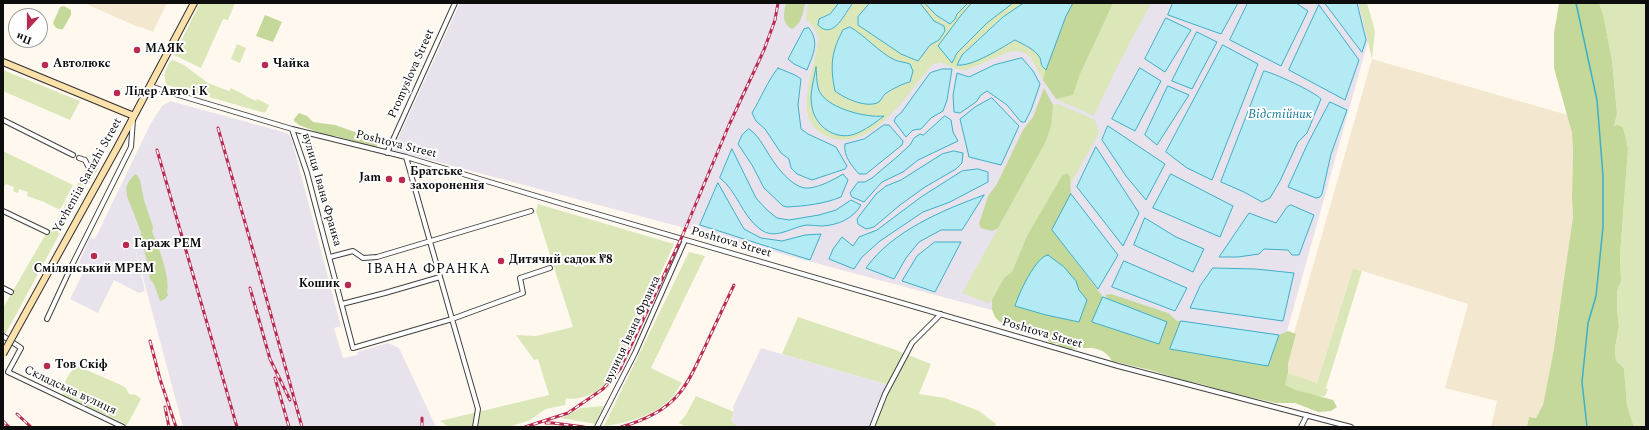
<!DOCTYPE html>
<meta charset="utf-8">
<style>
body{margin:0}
#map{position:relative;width:1649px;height:430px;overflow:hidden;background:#fef8ee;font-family:Spectral,serif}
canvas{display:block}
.frame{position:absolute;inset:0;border:4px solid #0d0d0d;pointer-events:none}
.north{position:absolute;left:8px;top:8px;width:40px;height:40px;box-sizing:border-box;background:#fff;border:1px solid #9e9e9e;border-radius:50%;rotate:201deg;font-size:11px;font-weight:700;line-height:16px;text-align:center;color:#0d0d0d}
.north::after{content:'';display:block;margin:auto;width:14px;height:18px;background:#b82a50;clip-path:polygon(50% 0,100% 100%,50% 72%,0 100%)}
</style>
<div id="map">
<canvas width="1649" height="430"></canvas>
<div class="frame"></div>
<div class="north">Пн</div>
</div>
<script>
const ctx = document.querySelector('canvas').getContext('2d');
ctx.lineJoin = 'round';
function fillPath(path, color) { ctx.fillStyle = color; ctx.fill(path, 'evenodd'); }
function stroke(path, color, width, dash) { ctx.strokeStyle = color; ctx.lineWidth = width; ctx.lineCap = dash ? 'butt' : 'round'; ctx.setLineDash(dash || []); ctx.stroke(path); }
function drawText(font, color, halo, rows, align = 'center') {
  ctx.font = font + ' Spectral,serif'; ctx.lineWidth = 4; ctx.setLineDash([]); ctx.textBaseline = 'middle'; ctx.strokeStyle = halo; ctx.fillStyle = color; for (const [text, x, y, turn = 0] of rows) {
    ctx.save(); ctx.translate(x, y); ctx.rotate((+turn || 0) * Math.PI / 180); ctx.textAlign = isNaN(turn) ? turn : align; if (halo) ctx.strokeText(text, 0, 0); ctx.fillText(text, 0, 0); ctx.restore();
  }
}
fillPath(new Path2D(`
 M460 3H1365L1372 27 1272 385 393 150Z
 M170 101 287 133 291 137 339 319 341 326 334 328 343 358 358 355 357 352 388 343 399 348 436 427H183L133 240 145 291 139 293 114 280 98 313 70 299 86 267 79 263 90 237 95 239 150 125 162 106Z
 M761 348 889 385 872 427H738L734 425 731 421 734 412 733 407Z`), '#e8e2ec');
fillPath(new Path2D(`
 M84 3H167L153 32 141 27H138Z
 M1372 59 1568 115 1572 133 1573 151 1572 198 1573 217 1565 277 1557 323 1553 354 1543 405 1536 418 1529 417 1527 427H1491L1497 401 1445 388 1468 304 1353 268 1317 383 1288 373V364L1296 335 1294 333Z`), '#f3e8cf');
fillPath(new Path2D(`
 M200 3H235L228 20 223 19 201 68 174 55Z
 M808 3H839L830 14 836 27 853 3H870L865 7 858 25 901 54 927 51 930 45 939 40 944 26 934 21 920 3H925L945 23 955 19 957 14 968 3H972L962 14 938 46 952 62 957 53 987 23 1013 3H1024L1003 17 962 54 958 60 965 66 977 59 987 56 1015 40C1023 45 1036 50 1040 58 1042 64 1040 65 1046 70L1043 80 1031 58 1025 53 1017 51 1009 52 966 70H960L940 62 932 65C908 92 871 156 826 136 815 131 809 122 807 110 805 85 816 61 819 37L813 26 806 20ZM850 27C868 38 882 58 904 62L910 82C899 84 886 93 879 102 860 103 850 102 835 91L843 30ZM816 69C818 77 817 86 821 93 829 108 867 118 882 117 866 130 843 142 823 128 820 125 815 121 814 116 812 103 816 82 816 69Z
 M1113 3H1151L1115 71 1094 116 1056 99 1073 95 1080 74Z
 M1359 3H1367L1375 31 1372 59Z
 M1599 3H1646V427H1634L1627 406 1624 368 1616 361 1615 348 1619 326 1617 308V291L1621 281 1620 255 1628 149 1614 127 1617 114 1612 60 1603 14Z
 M237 44 246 48 240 63 231 59Z
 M173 60 184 65 208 83 229 91 231 88C240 92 247 97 256 101L257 99 269 105 265 113 167 85C162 75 166 70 170 61Z
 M3 70 80 101 70 120 3 91Z
 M1059 104 1095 120 1099 133 1070 185 1027 236 1012 272 1004 278 992 300 988 303 962 293 1004 218 1031 165C1045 147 1051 126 1053 105Z
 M3 151 73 185 60 210 44 202 27 196 28 192 19 189 18 193 13 191 14 187 6 184 3 187Z
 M88 166 99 168 80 196 6 333H3V308L47 232 53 227Z
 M538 204 674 244 609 387C597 391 579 402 566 398L565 405 546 409 530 420 509 427H480L476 425 473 427H449L440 421 549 395 538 359 534 360 516 335 536 336 573 327 536 211Z
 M689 252 705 256 651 368 682 383C678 388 675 395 671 399 653 416 628 423 604 426Z
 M1353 268 1362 271 1326 388 1328 389 1325 396C1315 398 1294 390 1284 385L1288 373 1317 383Z
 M798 317 896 350 931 364 919 394 945 398 979 411 996 424 995 427H872L889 385 782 354Z
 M77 366 121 385 126 388 129 394 136 395 141 399 127 425 63 395C63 385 68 372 77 366Z
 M696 396 734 412 731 421 738 427H686L679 423 686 415Z
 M604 406 596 424 561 418 581 408Z`), '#dbe7b9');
fillPath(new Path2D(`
 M786 3H805C803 12 802 24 792 29 781 23 784 13 786 3Z
 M1073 3H1113L1080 74 1073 95 1056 99 1043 80C1049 54 1060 27 1073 3Z
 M1556 3H1599L1603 14 1612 60 1617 114 1614 126 1618 125 1623 128 1628 149 1620 255 1621 281 1617 291V308L1619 326 1615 348 1616 361 1624 368 1627 406 1634 427H1527L1529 417 1536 418 1543 405 1553 354 1573 217 1572 198 1573 151 1572 133 1554 68V33L1559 4Z
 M64 6 71 10V15L63 29C58 30 55 28 53 23L60 7Z
 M265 15 282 22 273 42 256 36Z
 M1044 88 1053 105 1051 126 1046 141 998 228 992 231 981 228 979 224 988 196 997 184 1023 130 1033 117Z
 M299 113 307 116 313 122 335 125 375 139 378 143 376 148 336 136H328L299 125 294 121V119Z
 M1067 173 1070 177 1071 194 1052 230 1103 297 1092 322 1159 344 1167 322 1109 300 1105 295 1111 294 1168 313 1177 321H1181L1170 349 1268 366 1279 335 1288 331 1296 334 1288 364V373L1285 385 1296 390 1333 400 1337 407 1331 411 1318 412 1295 403H1276L1232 393 1201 384 1186 381 1150 370 1112 361C1097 335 1067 359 1057 343L1051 344 1043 335 1000 322 995 317 992 309V300L1004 278 1012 272 1027 236 1062 176ZM1076 281 1079 290 1087 300 1078 322 1046 315 1015 306Z
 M135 174 138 176 140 180 144 200 153 227 152 232C158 244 171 280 167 292L168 295 165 299 160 301 154 284 150 279 146 257 141 239V232L127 196 126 188 129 181Z`), '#c3d899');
const water = new Path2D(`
 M839 3H853C845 12 834 41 818 25L819 19 830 14Z
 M870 3H920L934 21 944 26 945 31 939 40 930 45 918 61 901 54 858 25V17Z
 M925 3H968L957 14 955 19 950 24 936 15Z
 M972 3H1013L987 23 957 53 952 63 938 46 962 14Z
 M1024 3H1073L1066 16 1046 70C1040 65 1042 64 1040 58 1036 50 1023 44 1015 40 1001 48 972 67 957 65L962 55 1003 17Z
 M1173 3H1238L1221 34 1168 15Z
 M1248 3H1296L1308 11 1281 66 1230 40Z
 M1325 3H1357L1366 40 1362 52Z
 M1319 5 1359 60 1345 100 1289 70Z
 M1166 18 1191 30 1165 72 1145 59Z
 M850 27C866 36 878 52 895 60 899 62 905 62 910 64L913 71 910 82C904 83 890 90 885 94 883 96 881 100 879 102 867 109 844 98 835 91 830 66 831 52 843 30Z
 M809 28C820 43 813 54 807 70L794 64 788 59 804 29Z
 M1197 32 1217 42 1192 89 1172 81Z
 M1223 45 1258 64 1212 180 1187 168 1166 152Z
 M1022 58 1033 71 1040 84 1031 110 1025 122H1021L1007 105 987 91 981 95 976 102 960 113 954 112 953 95 957 73 969 77 994 65Z
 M816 67C817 76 816 87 821 94 831 109 867 118 884 116 875 123 865 130 855 134 835 141 815 126 812 107 809 94 814 80 816 67Z
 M778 68 795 75 801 79 798 105 801 129 808 134 836 147 847 166 845 169 812 180 797 174 791 168 789 159 781 153 765 129 756 121 752 113C761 98 767 82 778 68Z
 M1140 68 1161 81 1135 131 1112 119Z
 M942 69H952L947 100 943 111 931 118 921 129 913 130 906 137 894 121 896 117 901 113 930 73Z
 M1264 71C1272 72 1315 92 1321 99L1307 133 1298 142 1280 181 1270 198 1262 202 1244 192 1221 182Z
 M1168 86 1189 95 1157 145 1145 135Z
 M992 98 1019 126 1001 165 969 157 960 119 975 107Z
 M1330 102 1347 110 1331 154 1322 194 1320 197 1316 198 1288 187 1307 145Z
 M945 116 951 120 953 132 958 141 918 160 903 172 882 182 864 202 852 197 850 193 858 182H865L872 178 898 156 910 145 914 138 920 134 923 135Z
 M884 125H889L903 141 902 145 866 174H859C852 166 843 156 845 144L864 139Z
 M1108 126 1165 164 1146 200 1126 176 1102 140Z
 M749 129C758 135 763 145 768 153 775 165 793 190 809 188 820 187 833 180 843 174L848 180 841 197C824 204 805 206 787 207L783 206 764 188 752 165 738 144 742 135 747 130Z
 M1096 147 1139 213 1123 246 1077 187Z
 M732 149 756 198 767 210 777 218 789 220 819 215 836 210 851 200 861 205C853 219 838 225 822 226 817 226 812 225 807 225 791 227 775 241 760 229 742 216 737 191 720 178Z
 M954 151 963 153 962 163 956 169 925 187 900 205 874 227 866 229 858 224 857 219 876 194 886 186 901 180 942 154Z
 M978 169 988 172V182L950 202 923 212 880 241 862 257 854 269 829 259 833 249 842 237 853 246 859 237 877 230 921 197 962 171Z
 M1171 174 1233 206 1220 237 1153 208Z
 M718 183 744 229 761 238 782 241 805 235 821 234 810 260 700 225Z
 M1071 194 1118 255 1098 289 1052 230Z
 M984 195 962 230H941L919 242 906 258 894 279 866 268C892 231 943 210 984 195Z
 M1291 205 1314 215 1299 255H1292L1288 250 1264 249 1259 254 1238 257H1219L1249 213 1276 223 1287 207Z
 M1145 218 1176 237 1204 249 1193 272 1134 245Z
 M935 242H961L935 292 902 281 917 256Z
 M1048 255 1064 267 1076 281 1079 290 1087 300 1079 322 1046 315 1015 306C1018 295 1036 256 1048 255Z
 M1124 261 1187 288 1175 311 1112 287Z
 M1213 268 1256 269 1294 273 1283 321 1190 308 1200 286Z
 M1103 297 1167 322 1159 344 1092 322Z
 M1181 321 1279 335 1268 366 1170 349Z`);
fillPath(water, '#b4eaf4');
stroke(water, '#3eafc8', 1);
stroke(new Path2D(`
 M1576 3 1597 100 1603 176V227L1596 296 1588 323 1582 382 1587 427`), '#3eafc8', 1.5);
const street = new Path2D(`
 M150 86 165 91 292 129 406 157 463 174 566 205 1118 366 1351 427
 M3 120 73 155
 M292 129 307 173 353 348 452 319 406 157
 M387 153 455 3
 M79 158 85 160 88 166
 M3 211 47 232
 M330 257 353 251 363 258 377 257 531 211
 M3 288 11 292
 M342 304 385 293 440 277
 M47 319 72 265 131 147 133 119
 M3 336 21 348 8 372 123 427
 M475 427 478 409 452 319 523 293 520 278 550 268
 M597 427 635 353 685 240
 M872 427 885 394 912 343 941 314
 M1301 427 1307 415`);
const secondary = new Path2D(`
 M3 62 134 116
 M24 316 118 146 194 3`);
stroke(street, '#404040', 6);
stroke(secondary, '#2f2f2f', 8);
stroke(street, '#fff', 4);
stroke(secondary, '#fce1ab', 6);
const rail = new Path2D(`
 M218 128 258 268 302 427
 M157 150 237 427
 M250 288 270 359 290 400
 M150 341 160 379 176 427
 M275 378 289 427
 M165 407 169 427
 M17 414 31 427
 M3 421 9 427
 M546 423H553L584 427
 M422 427V418
 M525 427 568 413 603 389 620 369 681 239 729 125 764 50 775 20 778 3
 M621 427C642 421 663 412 677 396 689 383 696 365 704 349 714 327 724 306 734 285`);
stroke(rail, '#b82a50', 3);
stroke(rail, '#fff', 1.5, [4.5]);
const secondaryBridge = new Path2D(`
 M3 354 24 316`);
stroke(secondaryBridge, '#2f2f2f', 8, []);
stroke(secondaryBridge, '#fce1ab', 6);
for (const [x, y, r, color] of [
 [137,50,4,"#b82a50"],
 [45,65,4,"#b82a50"],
 [265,65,4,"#b82a50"],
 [117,93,4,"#b82a50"],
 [389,179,4,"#b82a50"],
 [402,180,4,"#b82a50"],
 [126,245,4,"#b82a50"],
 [94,256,4,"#b82a50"],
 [501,261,4,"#b82a50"],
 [348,285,4,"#b82a50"],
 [47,366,4,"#b82a50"]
]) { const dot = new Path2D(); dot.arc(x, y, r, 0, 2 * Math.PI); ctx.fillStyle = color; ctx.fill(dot); stroke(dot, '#fff', 1.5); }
drawText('bold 12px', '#0d0d0d', '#fff', [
 ["МАЯК",145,50],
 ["Автолюкс",53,65],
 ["Чайка",273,65],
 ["Лідер Авто і К",125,93],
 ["Братське",410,173],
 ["захоронення",410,187],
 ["Jam",381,179,"right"],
 ["Гараж РЕМ",134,245],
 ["Дитячий садок №8",509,261],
 ["Смілянський МРЕМ",94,270,"center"],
 ["Кошик",340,285,"right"],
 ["Тов Скіф",55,366]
], 'left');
drawText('12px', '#0d0d0d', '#fff', [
 ["Promyslova Street",412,74,-66],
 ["Poshtova Street",396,145,14],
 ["Yevheniia Sarazhi Street",88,176,-61],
 ["вулиця Івана Франка",321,190,74],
 ["Poshtova Street",731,243,16],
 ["вулиця Івана Франка",633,330,-65],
 ["Poshtova Street",1042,334,16],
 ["Складська вулиця",70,391,25]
]);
drawText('italic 13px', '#1b7e9a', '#fff', [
 ["Відстійник",1280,115]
]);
ctx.letterSpacing = '1px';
drawText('14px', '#0d0d0d', '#fff', [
 ["ІВАНА ФРАНКА",429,270]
]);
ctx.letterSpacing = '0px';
</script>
